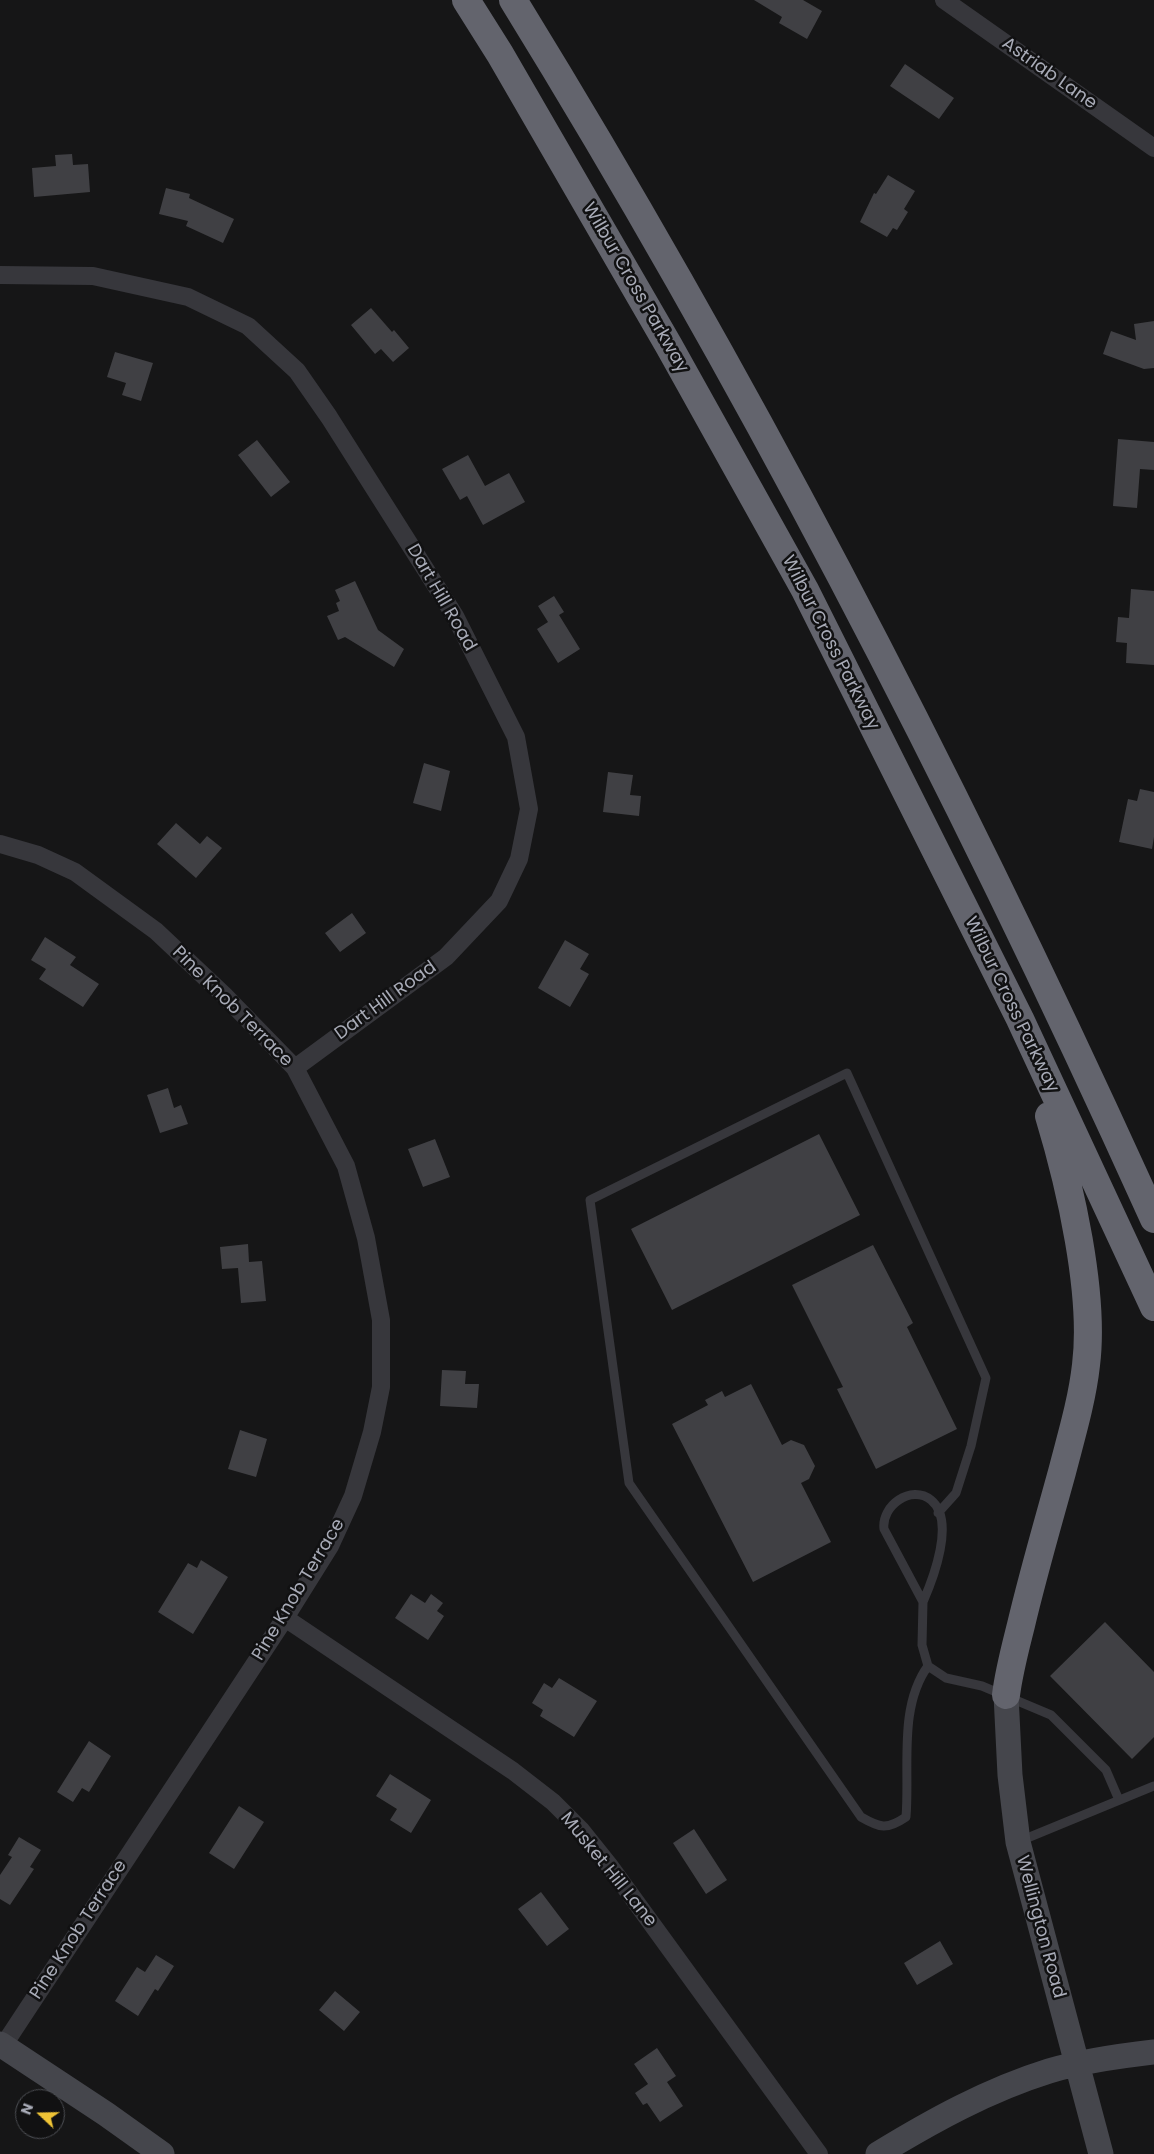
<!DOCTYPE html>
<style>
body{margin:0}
#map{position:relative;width:1154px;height:2154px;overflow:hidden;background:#161617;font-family:Poppins,sans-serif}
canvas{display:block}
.north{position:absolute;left:15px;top:2089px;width:50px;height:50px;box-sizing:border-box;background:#111112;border:1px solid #4d4f54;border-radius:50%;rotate:291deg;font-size:14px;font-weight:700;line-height:20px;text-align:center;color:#a8abb7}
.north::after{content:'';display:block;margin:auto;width:18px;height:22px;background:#efc436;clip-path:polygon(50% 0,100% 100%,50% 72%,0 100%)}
</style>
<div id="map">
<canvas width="1154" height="2154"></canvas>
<div class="north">N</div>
</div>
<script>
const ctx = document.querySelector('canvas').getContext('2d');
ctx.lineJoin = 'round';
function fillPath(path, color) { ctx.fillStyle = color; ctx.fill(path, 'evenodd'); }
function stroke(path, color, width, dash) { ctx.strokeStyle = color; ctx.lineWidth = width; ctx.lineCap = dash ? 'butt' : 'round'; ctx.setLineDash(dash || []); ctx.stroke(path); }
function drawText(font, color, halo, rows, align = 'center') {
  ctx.font = font + ' Poppins,sans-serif'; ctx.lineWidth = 5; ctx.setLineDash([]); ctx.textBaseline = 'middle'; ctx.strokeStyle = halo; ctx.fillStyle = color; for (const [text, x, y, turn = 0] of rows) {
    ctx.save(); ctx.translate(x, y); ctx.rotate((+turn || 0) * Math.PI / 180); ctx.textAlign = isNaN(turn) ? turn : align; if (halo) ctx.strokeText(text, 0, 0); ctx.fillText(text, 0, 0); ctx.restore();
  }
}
fillPath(new Path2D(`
 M754 0H803L822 11 807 39 779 23 782 17Z
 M905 64 954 98 939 119 890 86Z
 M72 154 73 165 88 164 90 192 34 197 32 168 56 166 55 155Z
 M888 175 915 191 904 209 908 212 897 230 893 228 887 237 860 222 874 193 876 194Z
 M166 188 190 194 189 198 234 219 223 243 186 226 188 221 159 214Z
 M371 308 392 332 394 330 409 348 393 362 381 349 375 354 351 325Z
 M1154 321V368L1144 369 1103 354 1111 331 1136 340 1134 324Z
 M115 352 153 363 141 401 122 395 126 383 107 377Z
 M1118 439 1154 442V470L1140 469 1137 508 1113 506Z
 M257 440 290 482 271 497 238 455Z
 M468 455 485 486 509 473 525 502 483 525 467 496 460 500 442 469Z
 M355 581 378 630 404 649 394 667 345 637 338 640 327 616 339 611 336 603 340 601 335 590Z
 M1131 589 1154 591V665L1126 663 1127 643 1116 642 1118 617 1129 618Z
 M554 596 564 612 559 615 580 649 558 663 537 629 548 622 538 606Z
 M424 763 450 771 441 811 413 803Z
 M608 772 633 775 630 795 641 796 639 816 603 812Z
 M1140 789 1154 792V837L1152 849 1119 842 1128 799 1137 801Z
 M176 823 200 844 207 836 222 848 196 878 157 844Z
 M352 913 366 933 340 952 325 933Z
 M45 937 76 957 70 965 99 984 83 1007 39 979 46 969 31 960Z
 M565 940 589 954 580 969 589 974 570 1007 538 988Z
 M168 1088 174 1108 181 1105 188 1124 160 1133 147 1095Z
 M819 1134 860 1215 672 1310 631 1229Z
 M435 1139 450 1177 423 1187 408 1149Z
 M248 1244 249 1262 262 1261 266 1301 241 1303 238 1268 222 1269 220 1247Z
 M873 1245 913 1323 907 1327 957 1429 876 1469 837 1389 843 1387 792 1285Z
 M442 1370 466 1371 465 1384H479L477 1408 440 1406Z
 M751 1384 782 1445 791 1440 804 1445 815 1466 809 1479 801 1483 831 1542 753 1582 672 1424 708 1405 705 1400 722 1391 725 1397Z
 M240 1430 267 1439 256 1477 228 1469Z
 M201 1560 228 1577 193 1634 158 1612 188 1563 197 1568Z
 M411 1594 425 1603 431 1594 443 1603 437 1611 444 1616 428 1640 395 1618Z
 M1105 1622 1154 1672V1737L1132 1759 1050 1676Z
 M559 1678 597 1701 574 1737 540 1716 543 1710 532 1703 544 1683 552 1688Z
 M89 1741 111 1756 89 1792 82 1788 73 1802 57 1792Z
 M390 1774 431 1800 411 1833 390 1820 397 1809 376 1796Z
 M239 1806 264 1822 234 1869 209 1853Z
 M694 1829 727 1880 706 1894 673 1843Z
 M19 1837 41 1850 30 1867 34 1869 10 1905 0 1899V1875L12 1857 8 1855Z
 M541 1892 569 1929 547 1946 518 1909Z
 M940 1941 953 1964 917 1985 904 1963Z
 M156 1955 174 1966 158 1991 155 1989 138 2016 115 2001 137 1967 145 1972Z
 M335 1991 360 2012 344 2031 319 2010Z
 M657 2048 676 2076 667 2082 683 2106 660 2122 647 2103 643 2105 635 2093 648 2084 634 2064Z`), '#404044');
stroke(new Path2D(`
 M923 1602C933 1579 956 1520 931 1500 911 1484 881 1506 884 1529L923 1602 922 1645 928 1666 946 1678 982 1686 1051 1715 1106 1770 1119 1800
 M928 1666C898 1707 910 1769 906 1817 887 1830 880 1828 861 1817L629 1483 590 1200 847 1073 986 1378 971 1446 956 1493 938 1513
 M1020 1841 1154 1786`), '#37373c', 9);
stroke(new Path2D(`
 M944 0 1154 148
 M0 275 93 276 188 297 248 326 297 371 329 417 455 616 516 737 529 809 519 859 499 901 446 957 295 1068
 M0 844 38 855 75 872 156 931 224 995 295 1068 346 1166 366 1238 381 1320V1387L372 1432 353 1496 330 1546 285 1618 3 2046
 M285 1618 513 1771 553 1802 581 1830 609 1865 819 2154`), '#37373c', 18);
stroke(new Path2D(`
 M1006 1695 1010 1775 1018 1842 1101 2154
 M0 2044 106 2114 162 2154
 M878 2154C932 2121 988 2090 1049 2071 1083 2061 1119 2056 1154 2052`), '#45464c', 25);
stroke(new Path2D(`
 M466 0 500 54 669 346 805 590 1020 1019 1154 1307
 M513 0C754 391 965 801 1154 1219
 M1006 1695C1009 1671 1015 1649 1021 1625 1033 1574 1048 1523 1062 1472 1071 1437 1082 1401 1086 1365 1095 1294 1070 1185 1049 1116`), '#63646d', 28);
drawText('18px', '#a8abb7', '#111112', [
 ["Astriab Lane",1049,74,35],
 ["Wilbur Cross Parkway",635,288,60],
 ["Dart Hill Road",441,598,60],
 ["Wilbur Cross Parkway",830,643,63],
 ["Dart Hill Road",386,1001,-36],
 ["Wilbur Cross Parkway",1011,1005,64],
 ["Pine Knob Terrace",232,1007,45],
 ["Pine Knob Terrace",299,1590,-59],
 ["Musket Hill Lane",608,1870,51],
 ["Wellington Road",1040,1927,75],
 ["Pine Knob Terrace",79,1930,-57]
]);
</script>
